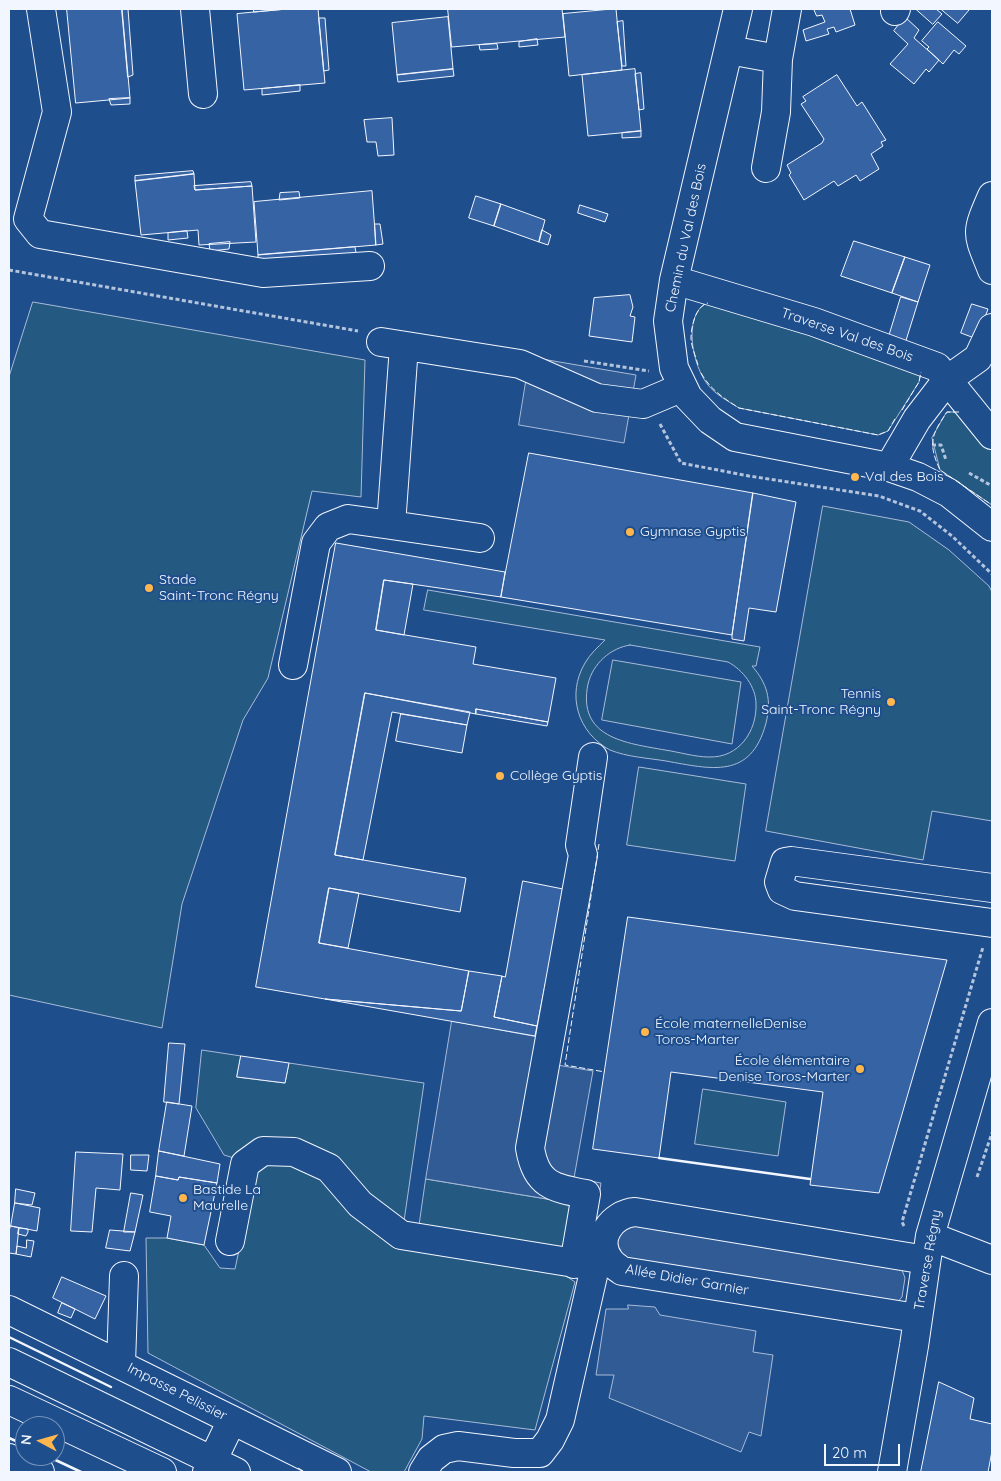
<!DOCTYPE html>
<meta charset="utf-8">
<style>
body{margin:0}
#map{position:relative;width:1001px;height:1481px;overflow:hidden;background:#1f4e8c;font-family:Quicksand,sans-serif}
canvas{display:block}
.frame{position:absolute;inset:0;border:10px solid #f2f6ff;pointer-events:none}
.north{position:absolute;left:15px;top:1416px;width:50px;height:50px;box-sizing:border-box;background:#1f4e8c;border:1px solid #7391ba;border-radius:50%;rotate:276deg;font-size:14px;font-weight:700;line-height:20px;text-align:center;color:#f2f6ff}
.north::after{content:'';display:block;margin:auto;width:18px;height:22px;background:#ffb74d;clip-path:polygon(50% 0,100% 100%,50% 72%,0 100%)}
.scale{position:absolute;left:824px;top:1444px;width:76px;height:22px;box-sizing:border-box;border:2px solid #f2f6ff;border-top:0;padding-left:6px;font-size:15px;line-height:18px;white-space:nowrap;color:#f2f6ff;-webkit-text-stroke:4px #1f4e8c;paint-order:stroke}
</style>
<div id="map">
<canvas width="1001" height="1481"></canvas>
<div class="frame"></div>
<div class="north">N</div>
<div class="scale">20 m</div>
</div>
<script>
const ctx = document.querySelector('canvas').getContext('2d');
ctx.lineJoin = 'round';
function fillPath(path, color) { ctx.fillStyle = color; ctx.fill(path, 'evenodd'); }
function stroke(path, color, width, dash) { ctx.strokeStyle = color; ctx.lineWidth = width; ctx.lineCap = dash ? 'butt' : 'round'; ctx.setLineDash(dash || []); ctx.stroke(path); }
function drawText(font, color, halo, rows, align = 'center') {
  ctx.font = font + ' Quicksand,sans-serif'; ctx.lineWidth = 4; ctx.setLineDash([]); ctx.textBaseline = 'middle'; ctx.strokeStyle = halo; ctx.fillStyle = color; for (const [text, x, y, turn = 0] of rows) {
    ctx.save(); ctx.translate(x, y); ctx.rotate((+turn || 0) * Math.PI / 180); ctx.textAlign = isNaN(turn) ? turn : align; if (halo) ctx.strokeText(text, 0, 0); ctx.fillText(text, 0, 0); ctx.restore();
  }
}
const green = new Path2D(`
 M33 302 365 360 361 497 312 491 268 678 243 720 182 904 162 1028 9 995V377Z
 M706 303 922 367 919 382 888 431 878 435 739 408C728 401 716 395 708 385 693 367 682 317 706 303Z
 M947 412H967L992 443V505L940 470 932 438Z
 M823 506 909 522 949 550 989 586 992 592V821L932 811 923 860 766 831Z
 M428 590 760 647 756 666H752C767 683 772 700 766 723 751 780 711 769 666 761 648 758 627 757 610 750 578 733 566 695 585 663 590 654 598 647 605 640L424 610ZM630 645 728 662C743 670 756 687 756 704 757 731 739 758 709 757 695 757 679 752 665 750 626 743 577 738 588 684 593 663 611 648 630 645Z
 M613 660 741 682 732 744 602 720Z
 M639 767 746 784 735 861 627 845Z
 M202 1050 241 1056 237 1077 285 1083 289 1063 424 1083 402 1235 560 1272 575 1282 535 1430 424 1416 422 1439 404 1472H371L148 1353 146 1238H167L204 1245 220 1268 235 1269 257 1165 224 1155 196 1108Z
 M703 1089 786 1102 778 1156 695 1144Z
 M426 1179 571 1203 565 1251 419 1228Z`);
fillPath(green, '#245a82');
stroke(green, '#a8bbd7', 1);
const parking = new Path2D(`
 M530 357 636 375 624 443 519 425Z
 M452 1021 560 1041 557 1065 593 1071 574 1178 601 1183 590 1254 571 1203 426 1179Z
 M776 1222 825 1229 823 1242 894 1264 902 1270 905 1278 902 1297 895 1305 638 1274 617 1255 616 1233 634 1223Z
 M628 1305 655 1307 660 1315 756 1331 753 1352 773 1355 761 1436 749 1432 741 1452 609 1398 614 1375H596L606 1309H628Z`);
fillPath(parking, '#305b95');
stroke(parking, '#a8bbd7', 1);
const building = new Path2D(`
 M67 9H122L130 98 76 103Z
 M122 9H128L133 75 128 77Z
 M254 9H287L254 12Z
 M287 9H318L325 83 244 90 237 14Z
 M448 9H562L565 37 452 47Z
 M616 9 622 70 569 76 563 14Z
 M814 9H850L855 25 836 32 834 27 827 29 829 34 806 41 803 30 825 22 822 15 817 16Z
 M916 9H936L942 14 933 24Z
 M941 9H967L969 10 958 23Z
 M448 17 453 69 397 75 392 23Z
 M905 17 919 30 914 38 939 60 929 72 926 69 914 84 890 64 908 44 894 31Z
 M319 18H325L329 70 324 71Z
 M623 21 626 66H622L617 22Z
 M938 22 966 46 959 54 954 50 943 64 927 49 929 47 922 41Z
 M537 39 538 45 519 47V42Z
 M497 44 498 49 480 50 479 45Z
 M453 69 454 76 398 82 397 75Z
 M635 69 641 131 588 136 582 75Z
 M641 73 644 109 639 110 635 74Z
 M837 75 857 106 862 102 886 140 881 142 883 146 871 154 879 169 860 181 856 175 838 186 834 181 804 200 789 175 791 173 787 165 822 143 824 139 801 104 806 101 803 97Z
 M300 85V91L262 95V89Z
 M130 98V104L111 105 109 99Z
 M392 118 394 155 378 156 376 142H367L364 120Z
 M641 131V137L622 138V133Z
 M193 171 194 174 135 181V176Z
 M194 174 195 190 252 186 256 242 199 245 198 230 141 235 135 181Z
 M251 182 252 186 195 190 194 186Z
 M372 191 376 245 258 255 254 202Z
 M299 192 300 198 279 200 280 193Z
 M476 196 501 204 494 226 469 218Z
 M501 204 545 220 539 242 494 226Z
 M580 205 608 214 605 222 578 213Z
 M375 224H380L383 244 376 245Z
 M542 230 551 235 548 245 539 242Z
 M187 231 188 238 168 240V233Z
 M854 241 905 257 892 293 841 276Z
 M230 242 229 249 210 251 209 244Z
 M355 247 356 253 258 262V255Z
 M905 257 930 265 918 302 892 293Z
 M630 295 633 307 630 316 635 317 632 342 589 336 594 298Z
 M901 297 918 302 903 350 887 343Z
 M972 304 988 309 977 339 961 333Z
 M529 453 753 493 732 635 501 597Z
 M753 493 796 502 776 612 749 608 744 641 732 639V635Z
 M336 543 505 572 501 597 384 580 376 630 476 647 473 664 556 678 548 722 476 709V714L365 693 335 855 466 878 460 912 329 888 319 943 469 971 461 1011 325 999 256 987Z
 M384 580 413 584 404 635 376 630Z
 M365 693 470 712 467 725 392 712 363 860 335 855Z
 M476 709 548 722 547 726 476 714Z
 M401 714 467 725 462 753 396 741Z
 M523 881 563 889 555 982 546 980 537 1026 494 1017 502 976 505 977Z
 M329 888 359 893 348 948 319 943Z
 M628 917 947 960 879 1193 810 1185 823 1092 671 1072 659 1158 593 1149Z
 M469 971 502 976 494 1017 537 1026 535 1036 325 999 461 1011Z
 M169 1043 185 1044 179 1104 164 1102Z
 M241 1056 289 1063 285 1083 237 1077Z
 M167 1102 192 1106 184 1156 159 1151Z
 M159 1151 220 1164 217 1183 179 1177 178 1180 156 1176Z
 M76 1152 123 1154 120 1190 96 1188 92 1232 71 1231Z
 M131 1155H149L147 1171 131 1170Z
 M156 1176 178 1180 179 1177 217 1183 204 1245 167 1238 171 1216 150 1212Z
 M16 1189 35 1193 32 1205 15 1203Z
 M131 1193 143 1195 135 1232H124Z
 M15 1203 40 1208 37 1231 11 1226Z
 M11 1226 19 1228 16 1254 9 1253V1231Z
 M19 1228 28 1229V1232L26 1236 18 1234Z
 M110 1230 135 1232 130 1251 106 1248Z
 M27 1240 34 1241 31 1257 16 1254 17 1246 26 1248Z
 M62 1277 106 1296 95 1319 53 1298Z
 M62 1303 75 1309 71 1318 58 1313Z
 M939 1382 974 1398 970 1419 992 1424V1451L988 1472H921Z`);
fillPath(building, '#3563a3');
stroke(building, '#f2f6ff', 1);
const minor = new Path2D(`
 M41 9 57 112 28 219 40 234 263 273 370 266
 M195 9 203 94
 M738 9 674 280 668 321 674 368 688 397 710 420 735 437 889 467 918 477 949 493 992 527
 M895 11 896 9
 M729 50 778 59
 M766 168 776 112 778 59 787 9
 M992 196C975 235 977 232 992 270
 M674 280 814 322 937 367 992 435
 M381 342 520 364 597 398 643 404 683 387
 M889 467 917 419 947 380 978 358 992 328
 M391 525 480 538
 M293 665 316 543 328 527 348 519 391 525 404 346
 M992 888 791 861 785 862 779 882 782 890 795 896 992 923
 M930 1236 992 1260
 M230 1241 245 1164 263 1151 294 1152 329 1168 360 1204 401 1235 593 1266
 M574 1264 586 1194C553 1188 536 1185 530 1148L583 855 580 845 593 757
 M9 1310 232 1420 207 1472
 M917 1318 622 1271C618 1268 613 1265 610 1261 593 1239 612 1214 635 1212L926 1260
 M9 1362 236 1472
 M121 1364 124 1276
 M9 1400 162 1472
 M232 1420 337 1472
 M9 1458 40 1472
 M423 1472 431 1459 444 1449 458 1446 514 1453H540L550 1440 560 1420 595 1267
 M892 1472 914 1346 930 1236 992 1023`);
stroke(minor, '#f2f6ff', 30);
stroke(new Path2D(`
 M9 270 358 331
 M584 361 649 371
 M660 424 681 463 749 476 879 496 906 506 920 511 952 536 992 574
 M932 445H941L946 460
 M969 473 992 486
 M977 1177 992 1133
 M904 1226 902 1222 983 947`), '#b3c4dc', 3, [4, 2.5]);
stroke(minor, '#1f4e8c', 28);
stroke(new Path2D(`
 M698 365C696 357 691 346 691 338 691 326 696 306 708 303
 M701 373C710 389 723 398 739 408L878 435 888 431 896 417
 M902 410 919 382 921 372
 M959 412H947C931 435 928 444 940 470L992 505
 M599 844 565 1065 605 1072
 M298 1468 305 1472`), '#f2f6ff', 1, [6, 2.5]);
stroke(new Path2D(`
 M659 1158 810 1179
 M9 1337 111 1387
 M9 1438 25 1445
 M47 1456 81 1472`), '#f2f6ff', 2.5);
for (const [x, y, r, color] of [
 [855,477,5,"#ffb74d"],
 [630,532,5,"#ffb74d"],
 [149,588,5,"#ffb74d"],
 [891,702,5,"#ffb74d"],
 [500,776,5,"#ffb74d"],
 [645,1032,5,"#ffb74d"],
 [860,1069,5,"#ffb74d"],
 [183,1198,5,"#ffb74d"]
]) { const dot = new Path2D(); dot.arc(x, y, r, 0, 2 * Math.PI); ctx.fillStyle = color; ctx.fill(dot); stroke(dot, '#1f4e8c', 2); }
drawText('14px', '#f2f6ff', '#1f4e8c', [
 ["Chemin du Val des Bois",686,238,-78],
 ["Traverse Val des Bois",847,335,19],
 ["Traverse Régny",928,1260,-80],
 ["Allée Didier Garnier",687,1280,10],
 ["Impasse Pelissier",177,1392,27]
]);
drawText('14px', '#f2f6ff', '#1f4e8c', [
 ["Val des Bois",865,477],
 ["Gymnase Gyptis",640,532],
 ["Stade",159,580],
 ["Saint-Tronc Régny",159,596],
 ["Tennis",881,694,"right"],
 ["Saint-Tronc Régny",881,710,"right"],
 ["Collège Gyptis",510,776],
 ["École maternelleDenise",655,1024],
 ["Toros-Marter",655,1040],
 ["École élémentaire",850,1061,"right"],
 ["Denise Toros-Marter",850,1077,"right"],
 ["Bastide La",193,1190],
 ["Maurelle",193,1206]
], 'left');
</script>
